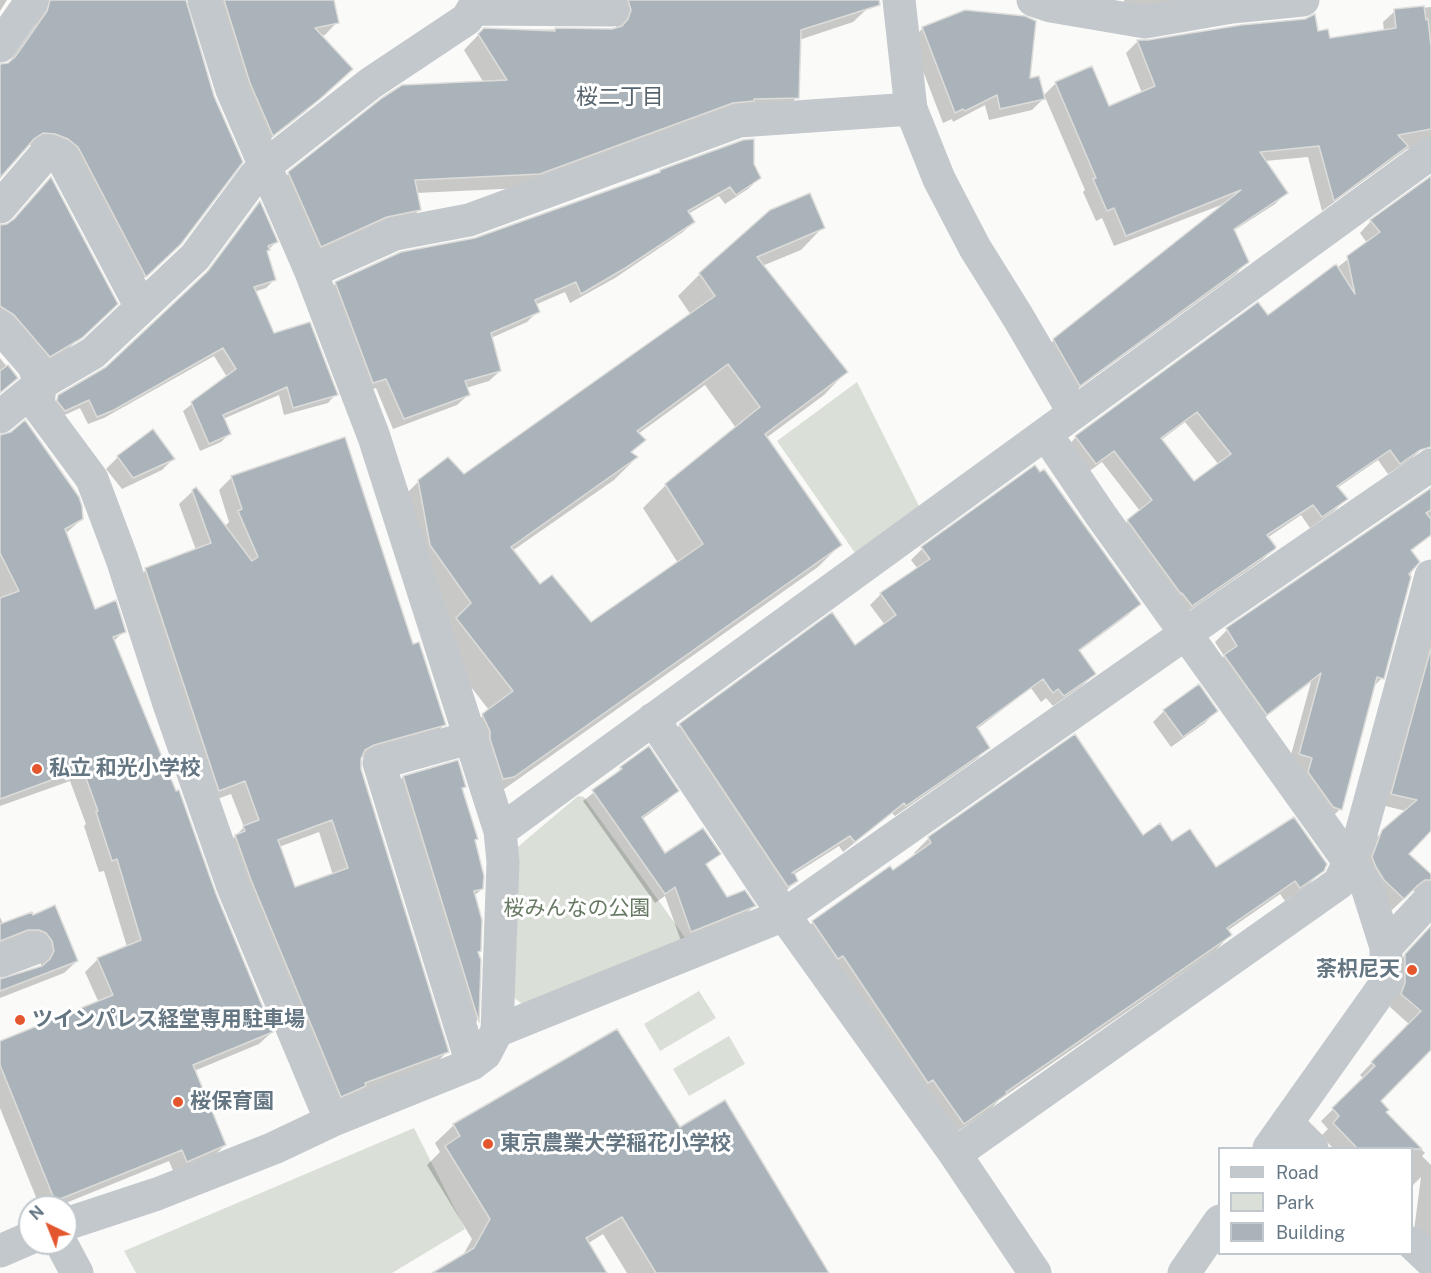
<!DOCTYPE html>
<meta charset="utf-8">
<style>
body{margin:0}
#map{position:relative;width:1431px;height:1273px;overflow:hidden;background:#fafaf8;font-family:"Public Sans",sans-serif}
canvas{display:block}
.legend{position:absolute;left:1218px;top:1147px;width:195px;height:108px;box-sizing:border-box;background:#fff;border:2px solid #c1c8cd;margin:0;padding:8px 10px;list-style:none;font-size:18px;color:#657683}
.legend li{display:flex;align-items:center;gap:12px;height:30px}
.legend b{width:30px;border:2px solid #c1c8cd}
.north{position:absolute;left:18px;top:1195px;width:60px;height:60px;box-sizing:border-box;background:#fff;border:2px solid #c1c8cd;border-radius:50%;rotate:317deg;font-size:16px;font-weight:700;line-height:24px;text-align:center;color:#657683}
.north::after{content:'';display:block;margin:auto;width:21px;height:27px;background:#e4572e;clip-path:polygon(50% 0,100% 100%,50% 72%,0 100%)}
</style>
<div id="map">
<canvas width="1431" height="1273"></canvas>
<ul class="legend">
<li><b style="height:8px;background:#c3c8cc"></b>Road</li>
<li><b style="height:16px;background:#dadfd7"></b>Park</li>
<li><b style="height:16px;background:#aab3b9"></b>Building</li>
</ul>
<div class="north">N</div>
</div>
<script>
const ctx = document.querySelector('canvas').getContext('2d');
ctx.lineJoin = 'round';
function fillPath(path, color) { ctx.fillStyle = color; ctx.fill(path, 'evenodd'); }
function stroke(path, color, width, dash) { ctx.strokeStyle = color; ctx.lineWidth = width; ctx.lineCap = dash ? 'butt' : 'round'; ctx.setLineDash(dash || []); ctx.stroke(path); }
function drawText(font, color, halo, rows, align = 'center') {
  ctx.font = font + ' "Public Sans","Noto Sans JP",sans-serif'; ctx.lineWidth = 6; ctx.setLineDash([]); ctx.textBaseline = 'middle'; ctx.strokeStyle = halo; ctx.fillStyle = color; for (const [text, x, y, turn = 0] of rows) {
    ctx.save(); ctx.translate(x, y); ctx.rotate((+turn || 0) * Math.PI / 180); ctx.textAlign = isNaN(turn) ? turn : align; if (halo) ctx.strokeText(text, 0, 0); ctx.fillText(text, 0, 0); ctx.restore();
  }
}
fillPath(new Path2D(`
 M857 382 921 510 855 553 777 441Z
 M578 796 584 797 689 943 524 1006 508 992 507 856Z
 M699 991 716 1018 660 1051 644 1024Z
 M729 1036 745 1064 689 1096 673 1069Z
 M414 1128 465 1229 392 1273H136L124 1251Z`), '#dadfd7');
fillPath(new Path2D(`
 M0 0H7L0 11Z
 M44 0H184L166 257 133 288 42 146 30 145 24 149 0 176V66L7 65 35 25Z
 M205 0H332L337 22 325 35 320 36 338 82 305 112 260 147Z
 M482 0H865L868 8 853 22 799 40 797 97 782 112 524 188 416 193 420 209 405 224 306 261 274 188 289 173 484 83 464 50 484 29 612 30 616 29V27L614 16Z
 M1124 0H1192L1125 9Z
 M1431 7V151L1416 146 1407 149 1322 211 1308 157 1265 161 1286 193 1275 204 1233 231 1247 262 1236 274 1068 396 1042 352 1054 340 1229 202 1114 246 1102 218 1096 221 1083 192 1085 190 1045 97 1032 110 989 120 985 105 953 122 952 119 943 123 911 40 922 29 965 12 1043 96 1056 83 1108 108 1142 93 1126 53 1138 41 1317 33 1329 40 1384 31 1383 22 1395 11Z
 M752 164 759 178 748 189 725 204 719 196 688 214 693 222 683 232 615 278 570 303 565 292 535 305 538 311 527 322 491 338 500 371 489 381 466 388 468 395 457 405 393 429 376 388 363 392 325 294 336 283 476 239 658 174 661 171Z
 M1431 178V435L1423 448 1411 459 1388 474 1378 460 1337 488 1346 499 1334 511 1310 528 1301 515 1267 538 1274 549 1261 561 1180 617 1116 532 1140 511 1102 462 1084 475 1065 449 1076 437 1268 317 1337 268 1367 243 1360 233 1371 221ZM1185 422 1219 465 1194 483 1161 440Z
 M50 179 103 316 67 350 37 368 0 326V227L10 224Z
 M259 204 276 242 266 252 274 280 266 288 254 292 273 335 336 394 328 403 284 415 279 395 223 419 230 433 221 442 200 451 183 411 227 377 214 356 104 418 88 424 80 408 56 419 50 406 59 397 107 368 201 279Z
 M823 227 801 250 762 266 846 372 824 395 766 438 840 545 818 567 490 799 461 737 489 710 435 641 397 503 419 481 464 476 691 315 678 296 700 274ZM705 385 736 428 666 485 643 508 678 563 590 624 539 586 512 551 614 480 636 458 631 453 644 440 638 434Z
 M0 358 16 378 0 393Z
 M153 432 173 459 162 470 122 489 106 469 118 457Z
 M0 437 82 519 65 534 94 611 124 631 113 642 272 1032 259 1044 194 1071 225 1145 212 1158 174 1173 169 1161 56 1207H40L0 1108V1043L99 1003 85 972 98 959 127 947 104 871 99 872 84 826 86 824 70 781 0 806Z
 M232 477 412 646 445 724 431 738 360 758V769L447 1052 434 1065 328 1109 222 850 244 827 231 794 206 803 132 583 146 570 196 550 179 504 193 491 224 527 229 522 219 490ZM319 832 333 875 294 889 279 847Z
 M1431 490V535L1410 552 1412 570 1382 678 1372 688 1340 809 1328 821 1288 766 1311 682 1254 726 1213 668 1224 656 1215 642 1227 630Z
 M922 549 1139 604 1128 615 1078 652 1094 674 1083 685 1053 706 1046 698 1041 702 1031 688 977 729 988 748 977 759 895 816 892 813 843 852 839 846 793 875 796 881 785 892 669 736 680 725 854 648 885 625 870 605 881 594 918 569 911 560Z
 M1431 620V830L1407 854 1431 877V886L1425 892 1412 891 1392 910 1373 892 1364 879 1370 843 1406 811 1381 805Z
 M1164 711H1216L1205 723 1171 747 1153 722Z
 M648 748 677 791 667 801 642 819 665 855 719 854 705 866 726 899 754 906 744 916 681 941 665 896 655 903 583 801 612 778 621 768Z
 M403 777 465 787 461 791 474 840 482 889 474 896 476 953 479 960 477 1021 470 1029 395 786Z
 M1143 837 1172 843 1216 869 1323 870 1308 885 1285 901 1280 894 1227 931 1230 935 1216 950 999 1100 991 1109 948 1138 798 937 813 922 890 868 892 872 916 855 914 853 929 838Z
 M31 914 77 961 64 973 0 998V981L40 968 41 966V955L0 948V917L3 924Z
 M1431 927V1047L1379 1101 1384 1112 1425 1153 1422 1156 1431 1165V1254L1413 1238 1421 1177 1412 1186V1148H1333L1321 1136 1328 1129 1321 1121 1364 1079 1360 1075 1409 1024 1390 1007 1393 997V968Z
 M616 1031 680 1129 820 1273H627L603 1234 587 1244 605 1273H435L462 1257 472 1239 427 1165 440 1152 435 1143 454 1125Z`), '#0003');
const building = new Path2D(`
 M50 0H186L214 96 243 162 181 244 146 277 78 147 68 139 55 134 43 133 34 139 0 178V64L8 63 15 57 47 11Z
 M224 0H334L339 23 315 28 353 69 320 99 273 136 250 83Z
 M628 0H879L880 5 801 30 799 98 754 99V101L733 103 540 174 415 180 421 210 387 217 321 247 288 172 382 98 402 85 507 80 478 34 484 28 555 31V28L612 29 622 26 628 19 631 10Z
 M1424 6 1426 20 1428 19 1431 46V129L1398 135 1408 146 1334 201 1319 146 1260 152 1288 193 1234 229 1249 262 1080 386 1053 339 1241 190 1126 236 1114 208 1107 211 1093 179 1096 178 1055 82 1092 66 1109 106 1155 86 1137 40H1148L1241 25 1305 19 1315 14 1318 31 1328 29 1330 38 1396 28 1394 9Z
 M965 10 1025 16 1036 21 1030 78 1039 76 1045 99 1000 109 997 95 965 111 963 109 955 113 922 27Z
 M754 139V164L761 178 736 195 730 187 688 211 695 222 627 267 581 294 576 282 535 300 540 312 491 333 501 371 465 381 470 395 404 419 386 379 373 383 335 282 401 252 475 238 660 172V170L743 140Z
 M1431 176V447L1420 450 1400 464 1390 450 1337 486 1348 499 1322 517 1313 505 1267 535 1276 547 1275 549 1192 606 1182 593 1181 594 1127 520 1152 500 1114 451 1096 464 1075 436 1258 302 1268 315 1336 264 1355 294 1347 256 1380 232 1370 220ZM1197 412 1231 454 1194 481 1161 438Z
 M51 177 118 304 82 338 50 357 14 315 0 306V225L7 224 14 219Z
 M810 193 825 228 757 257 848 372 765 434 842 545 514 777 503 779 490 739V731L482 714 513 691 456 618 471 603 430 545 418 480 448 457 464 474 715 296 699 273 770 210ZM728 364 760 407 665 484 703 544 591 622 552 575 540 584 511 547 638 457 631 452 646 440 637 431Z
 M260 201 278 242 268 246 270 250 267 251 276 280 254 287 274 333 310 322 338 395 293 408 287 387 223 415 231 434 209 444 191 402 236 369 223 348 114 410 97 417 89 400 65 411 57 401 58 395 106 367 208 271Z
 M8 365 18 378 0 393V371Z
 M25 420 79 497 82 506 83 519 65 529 95 609 116 600 126 632 113 637 176 791 179 790 216 894 273 1032 193 1065 226 1145 187 1162 182 1150 55 1201 0 1065V1041L113 995 97 958 141 940 117 859 112 861 96 812 98 811 83 770 65 776V775L0 799V598L19 591 0 553V435L11 432Z
 M153 429 175 459 133 478 117 456Z
 M345 437 413 644 419 642 446 725 374 745 365 750 361 759V769L449 1052 365 1083 366 1086 341 1097 251 880 235 835 245 831 243 826 259 820 245 781 219 791 145 568 211 543 192 490 196 487 252 561 258 557 238 511 242 509 231 476ZM332 820 348 868 295 887 278 840Z
 M1035 465 1040 472 1044 469 1141 604 1079 650 1096 674 1064 696 1058 689 1053 693 1043 679 977 727 990 748 906 806 904 803 855 842 850 836 792 873 794 872 798 881 788 887 679 724 832 612 855 645 896 615 880 593 930 559 921 547Z
 M1431 488V510L1426 513 1431 519V535L1411 550 1420 562 1409 574 1411 577 1384 679 1377 677 1342 810 1333 807 1308 772 1312 758 1299 754 1321 673 1267 715 1224 655 1237 646 1226 628Z
 M1431 648V831L1409 854 1431 874V880H1425L1418 885 1404 899 1384 880 1376 867 1372 857 1382 830 1417 800 1391 794Z
 M1199 684 1218 711 1183 737 1163 710Z
 M1075 734 1143 835 1160 823 1172 841 1190 829 1216 867 1294 817 1327 864 1324 871 1300 888 1295 881 1227 928 1232 935 1006 1092 1007 1094 964 1124 933 1080 928 1083 843 956 838 959 812 921 890 866 893 870 931 843 928 837Z
 M649 746 679 791 642 817 665 853 703 828 721 854 706 864 727 897 745 890 756 906 691 932 675 887 665 894 592 790 622 769 620 767Z
 M458 760 466 787 462 788 478 839 475 840 484 876 483 889 474 891 482 920 481 951 478 952 481 960 479 1022 403 776Z
 M55 905 78 961 0 991V979L42 966 50 959 54 951 52 941 46 933 39 930H28L0 941V924L32 912 33 915Z
 M1431 926V1050L1381 1101 1389 1110 1386 1112 1422 1149H1358L1333 1123 1339 1116 1332 1108 1375 1066 1371 1062 1421 1011 1401 994 1405 983V954Z
 M617 1029 680 1127 725 1100 829 1273H656L622 1217 586 1238 607 1273H432L474 1248 490 1219 445 1146 460 1136 453 1124Z`);
fillPath(building, '#aab3b9');
stroke(building, '#dcdcda', 1.5);
stroke(new Path2D(`
 M204 0 232 90 311 272 374 437 500 831 503 862 497 1031
 M899 0 911 109 939 179 975 248 1018 317 1074 413
 M1033 0 1051 6 1145 22 1232 7 1303 0
 M473 9 612 10
 M0 46 32 0
 M0 207 48 151 61 156 141 307
 M311 272 395 234 469 220 739 121 911 109
 M0 327 34 366 40 384 38 406 92 479 122 559 169 704 233 887 331 1121
 M0 417 40 384 93 353 195 257 254 177 265 166 371 83 467 19 478 0
 M1046 434 1100 514 1367 887 1386 947V983L1269 1148
 M653 719 784 915 955 1154 1035 1273
 M472 737 379 763 472 1064
 M500 831 1431 153
 M1386 947 1431 898
 M0 961 35 948
 M1287 1123 1312 1148
 M955 1154 1339 883 1359 841 1431 576
 M66 1224 157 1194 274 1148 331 1121 472 1064 485 1054 497 1031 784 915 1208 618 1431 465
 M61 1243 77 1273
 M1412 1243 1431 1261
 M0 1251 30 1238
 M1184 1273 1220 1221`), '#c3c8cc', 33);
for (const [x, y, r, color] of [
 [37,769,6,"#e4572e"],
 [1412,970,6,"#e4572e"],
 [20,1020,6,"#e4572e"],
 [178,1102,6,"#e4572e"],
 [488,1144,6,"#e4572e"]
]) { const dot = new Path2D(); dot.arc(x, y, r, 0, 2 * Math.PI); ctx.fillStyle = color; ctx.fill(dot); stroke(dot, '#fff', 2); }
drawText('bold 21px', '#657683', '#fff', [
 ["私立 和光小学校",49,769],
 ["荼枳尼天",1400,970,"right"],
 ["ツインパレス経堂専用駐車場",32,1020],
 ["桜保育園",190,1102],
 ["東京農業大学稲花小学校",500,1144]
], 'left');
drawText('21px', '#687a64', '#fff', [
 ["桜みんなの公園",577,909]
]);
drawText('22px', '#57646e', '#fff', [
 ["桜二丁目",620,97]
]);
</script>
